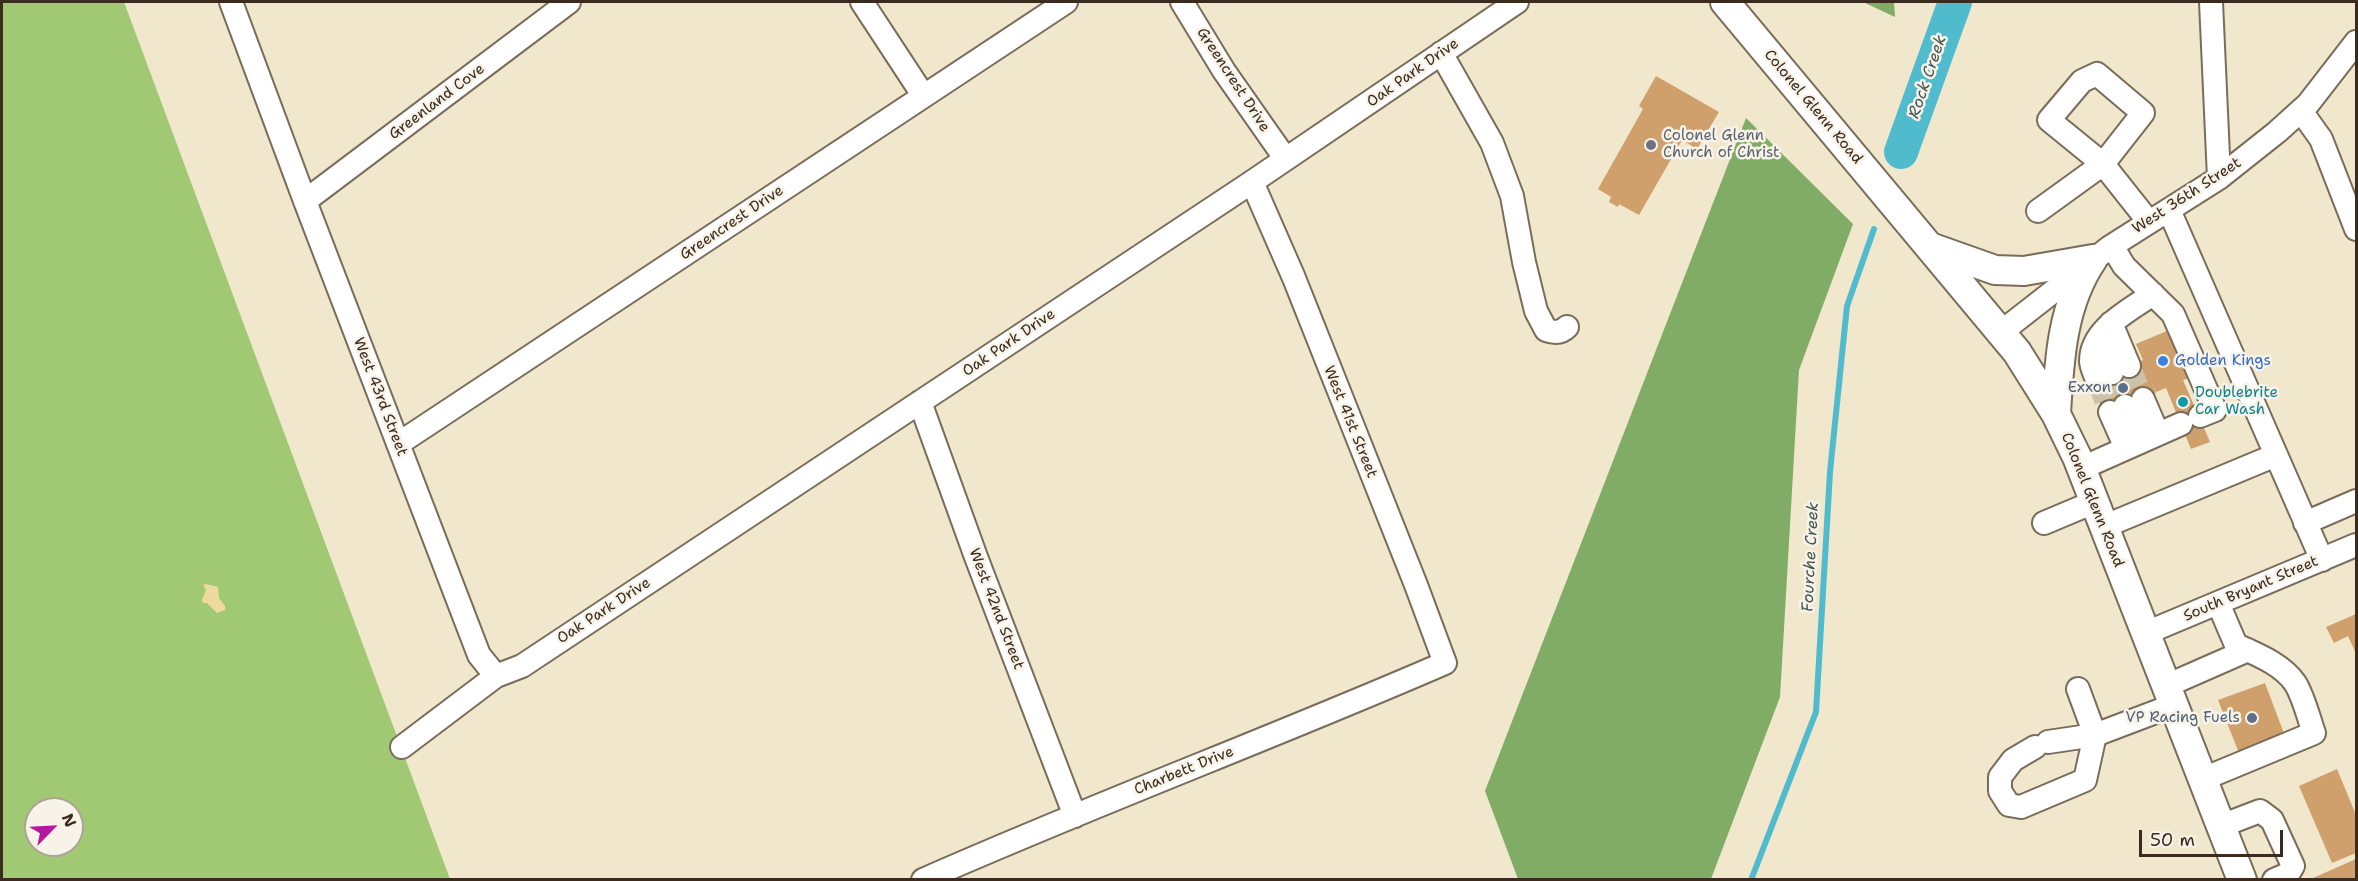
<!DOCTYPE html>
<style>
body{margin:0}
#map{position:relative;width:2358px;height:881px;overflow:hidden;background:#f0e7cd;font-family:"Shantell Sans",sans-serif}
canvas{display:block}
.frame{position:absolute;inset:0;border:3px solid #3b2a1e;pointer-events:none}
.north{position:absolute;left:24px;top:797px;width:60px;height:60px;box-sizing:border-box;background:#f7f3e8;border:2px solid #aca397;border-radius:50%;rotate:66deg;font-size:16px;font-weight:700;line-height:24px;text-align:center;color:#3b2a1e}
.north::after{content:'';display:block;margin:auto;width:21px;height:27px;background:#b5179e;clip-path:polygon(50% 0,100% 100%,50% 72%,0 100%)}
.scale{position:absolute;left:2139px;top:830px;width:144px;height:27px;box-sizing:border-box;border:3px solid #3b2a1e;border-top:0;padding-left:8px;font-size:18px;line-height:21px;white-space:nowrap;color:#3b2a1e;-webkit-text-stroke:4px #f7f3e8;paint-order:stroke}
</style>
<div id="map">
<canvas width="2358" height="881"></canvas>
<div class="frame"></div>
<div class="north">N</div>
<div class="scale">50 m</div>
</div>
<script>
const ctx = document.querySelector('canvas').getContext('2d');
ctx.lineJoin = 'round';
function fillPath(path, color) { ctx.fillStyle = color; ctx.fill(path, 'evenodd'); }
function stroke(path, color, width, dash) { ctx.strokeStyle = color; ctx.lineWidth = width; ctx.lineCap = dash ? 'butt' : 'round'; ctx.setLineDash(dash || []); ctx.stroke(path); }
function drawText(font, color, halo, rows, align = 'center') {
  ctx.font = font + ' "Shantell Sans",sans-serif'; ctx.lineWidth = 5; ctx.setLineDash([]); ctx.textBaseline = 'middle'; ctx.strokeStyle = halo; ctx.fillStyle = color; for (const [text, x, y, turn = 0] of rows) {
    ctx.save(); ctx.translate(x, y); ctx.rotate((+turn || 0) * Math.PI / 180); ctx.textAlign = isNaN(turn) ? turn : align; if (halo) ctx.strokeText(text, 0, 0); ctx.fillText(text, 0, 0); ctx.restore();
  }
}
fillPath(new Path2D(`
 M2 2H124L450 879 2 880ZM36 809H72V845H36Z`), '#a1c873');
fillPath(new Path2D(`
 M1863 2H1894L1895 17Z
 M1746 118 1853 224 1799 370 1780 697 1711 879H1518L1485 791Z`), '#80ac65');
fillPath(new Path2D(`
 M206 584 218 587 219 598 225 606V610L217 613 207 603H203L202 600 206 590 203 585Z`), '#eeda9e');
stroke(new Path2D(`
 M1751 880 1816 712 1830 472 1847 306 1874 229`), '#50bbcd', 6);
stroke(new Path2D(`
 M1901 152 1955 2`), '#50bbcd', 34);
fillPath(new Path2D(`
 M1656 76 1719 112 1697 149 1682 140 1639 215 1619 204 1618 207 1609 202 1611 197 1598 189 1643 109 1639 106Z
 M2169 330 2190 378 2183 380 2210 442 2191 449 2166 388 2156 392 2151 380 2156 393 2105 415 2091 382 2143 360 2136 344Z
 M2356 614V654L2348 636 2334 643 2326 627Z
 M2265 683 2285 736 2239 753 2218 700Z
 M2337 769 2356 815V853L2332 863 2299 786Z
 M2356 859V880H2314L2313 878Z`), '#cfa06c');
stroke(new Path2D(`
 M2129 366 2143 399
 M2112 373 2125 406
 M2097 380 2110 412`), '#ccc1aa', 22, [22, 11]);
const minor = new Path2D(`
 M231 2 305 201 479 655 496 676
 M862 2 923 95
 M1182 2 1224 71 1285 158
 M2211 2 2219 178
 M1441 53 1492 143 1512 196 1524 262 1536 311 1546 330C1554 333 1561 333 1567 327
 M2301 111 2321 139 2356 229
 M305 201 569 2
 M2169 210 2322 560
 M2038 211 2103 164 2049 120 2082 81 2097 74 2143 113 2103 164 2149 222
 M2112 246 2124 266 2173 314 2215 410 2200 416
 M2111 323 2129 366
 M2000 333 2110 247 2219 178 2277 132 2308 104 2356 42
 M2098 340 2112 373
 M2097 380C2095 374 2091 367 2091 361 2091 329 2130 310 2153 294
 M2143 399 2158 434
 M920 402 976 557 1075 816
 M2125 406 2140 442
 M2110 412 2126 448
 M398 444 1066 2
 M2082 468 2181 424
 M2044 523 2094 502
 M2305 523 2356 501
 M2103 527 2276 455
 M2146 633 2356 545
 M2166 686 2248 650
 M2048 742 2095 735 2174 705
 M402 747 496 676 522 666 1252 182 1517 2
 M2035 747 2013 760 2000 777V791L2009 805 2021 807 2085 780 2095 735 2078 689
 M2203 779 2314 733C2309 719 2303 695 2295 683 2282 664 2256 654 2236 645L2218 603
 M2221 826 2260 811 2272 820 2293 866 2288 874 2274 880
 M923 880C1095 804 1272 738 1445 663L1416 585 1294 278 1252 182`);
const major = new Path2D(`
 M1725 2 2017 352 2056 414 2077 457 2242 880
 M1930 247 1995 270 2024 271 2093 259
 M2056 414C2059 361 2062 304 2093 259`);
stroke(minor, '#7a6c5b', 26);
stroke(major, '#7a6c5b', 32);
stroke(minor, '#fff', 22);
stroke(major, '#fff', 28);
for (const [x, y, r, color] of [
 [1651,145,6,"#6b7280"],
 [2163,361,6,"#3f7fe0"],
 [2123,388,6,"#5c6f8a"],
 [2183,402,6,"#0f9aa8"],
 [2252,718,6,"#5c6f8a"]
]) { const dot = new Path2D(); dot.arc(x, y, r, 0, 2 * Math.PI); ctx.fillStyle = color; ctx.fill(dot); stroke(dot, '#f7f3e8', 2); }
drawText('15px', '#3b2a1e', '#f7f3e8', [
 ["Oak Park Drive",1413,73,-35],
 ["Greencrest Drive",1233,80,57],
 ["Greenland Cove",437,102,-37],
 ["Colonel Glenn Road",1813,107,50],
 ["West 36th Street",2187,196,-33],
 ["Greencrest Drive",732,223,-34],
 ["Oak Park Drive",1009,343,-34],
 ["West 43rd Street",380,397,69],
 ["West 41st Street",1350,422,68],
 ["Colonel Glenn Road",2092,500,68],
 ["South Bryant Street",2251,589,-23],
 ["West 42nd Street",996,609,69],
 ["Oak Park Drive",604,611,-33],
 ["Charbett Drive",1184,771,-22]
]);
drawText('15px', '#5b616d', '#f7f3e8', [
 ["Colonel Glenn",1663,136],
 ["Church of Christ",1663,153]
], 'left');
drawText('15px', '#366cbe', '#f7f3e8', [
 ["Golden Kings",2175,361]
], 'left');
drawText('15px', '#4e5e75', '#f7f3e8', [
 ["Exxon",2111,388],
 ["VP Racing Fuels",2240,718]
], 'right');
drawText('15px', '#0d838f', '#f7f3e8', [
 ["Doublebrite",2195,393],
 ["Car Wash",2195,410]
], 'left');
drawText('italic 16px', '#415653', '#f7f3e8', [
 ["Rock Creek",1928,77,-71],
 ["Fourche Creek",1811,557,-87]
]);
</script>
